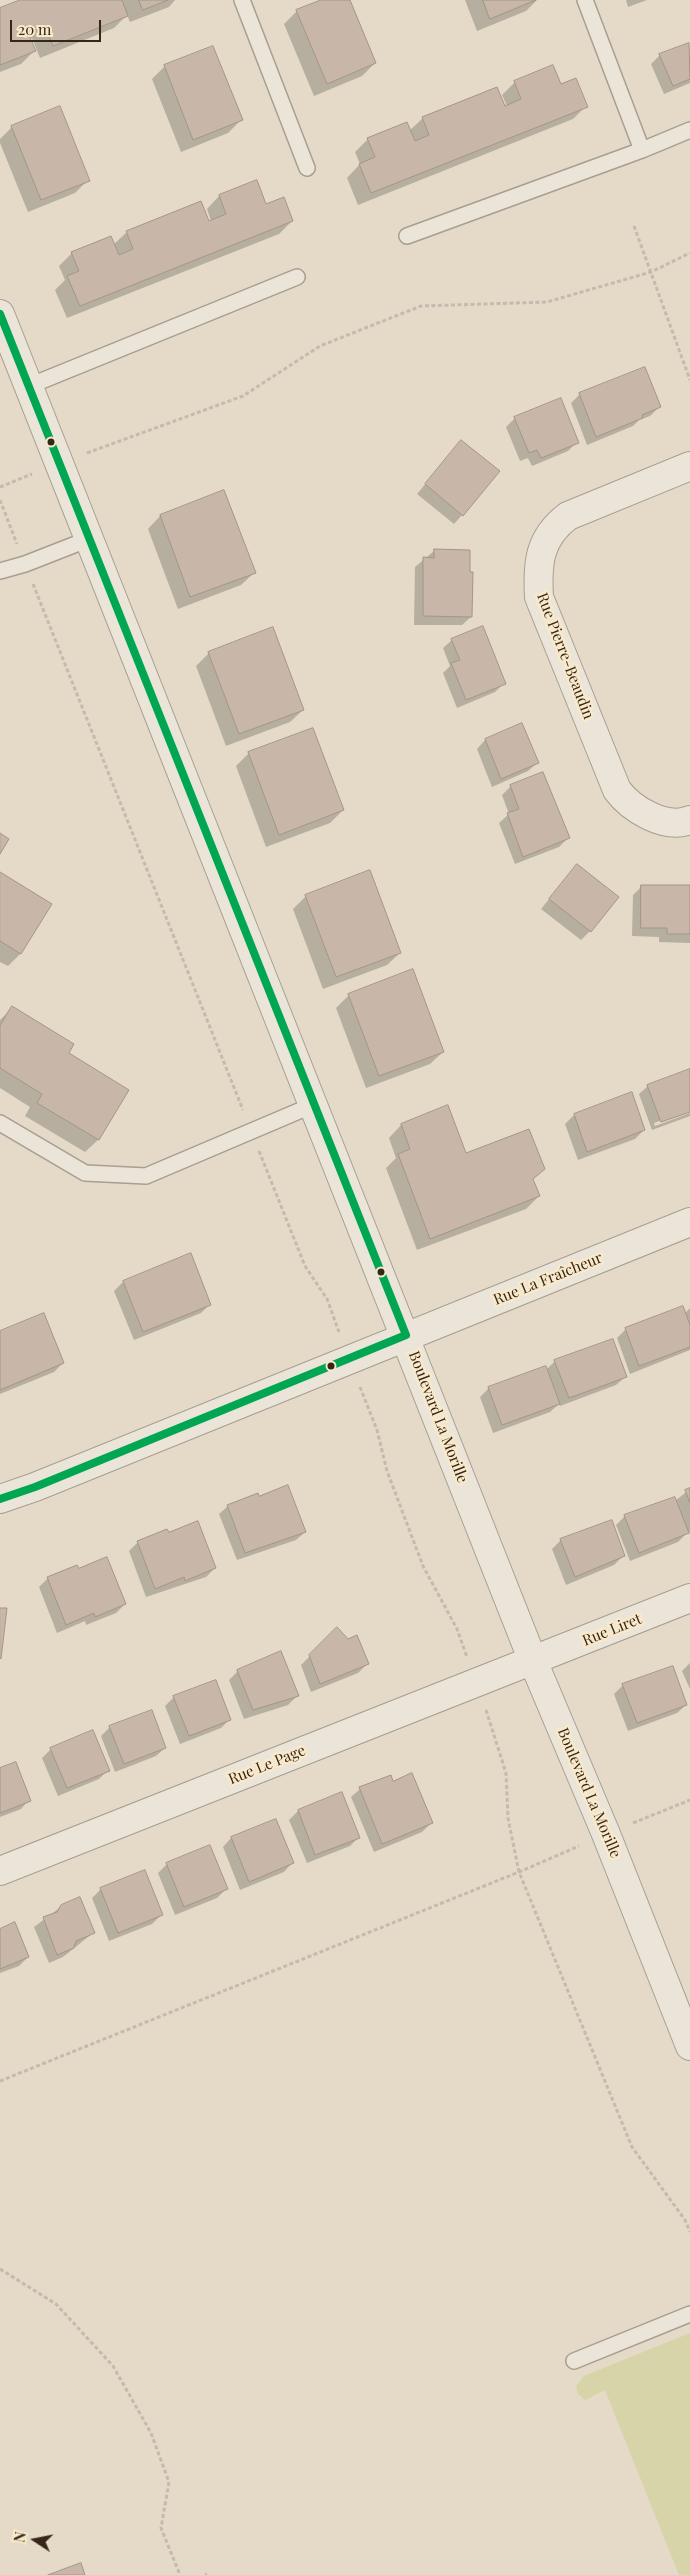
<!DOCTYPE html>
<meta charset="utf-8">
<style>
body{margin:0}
#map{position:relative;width:690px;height:2575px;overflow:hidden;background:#e4dac7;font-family:"Playfair Display",serif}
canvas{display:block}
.north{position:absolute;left:10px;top:2515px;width:50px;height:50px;-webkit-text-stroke:4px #f8e9ca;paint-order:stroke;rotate:281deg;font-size:14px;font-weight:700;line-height:20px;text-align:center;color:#362619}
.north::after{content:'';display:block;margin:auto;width:18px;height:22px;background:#362619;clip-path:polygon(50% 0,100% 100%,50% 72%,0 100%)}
.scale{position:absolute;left:10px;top:20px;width:91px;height:22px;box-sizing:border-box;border:2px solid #362619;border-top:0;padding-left:6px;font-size:15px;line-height:18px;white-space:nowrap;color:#362619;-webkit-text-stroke:4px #f8e9ca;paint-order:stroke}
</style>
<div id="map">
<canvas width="690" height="2575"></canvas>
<div class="north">N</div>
<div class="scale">20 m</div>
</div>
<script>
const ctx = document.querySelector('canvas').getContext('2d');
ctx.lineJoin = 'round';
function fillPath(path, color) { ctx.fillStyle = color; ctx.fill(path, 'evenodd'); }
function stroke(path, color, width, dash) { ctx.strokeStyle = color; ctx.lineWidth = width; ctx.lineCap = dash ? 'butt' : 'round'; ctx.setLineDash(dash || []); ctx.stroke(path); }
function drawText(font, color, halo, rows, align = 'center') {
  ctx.font = font + ' "Playfair Display",serif'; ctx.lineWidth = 5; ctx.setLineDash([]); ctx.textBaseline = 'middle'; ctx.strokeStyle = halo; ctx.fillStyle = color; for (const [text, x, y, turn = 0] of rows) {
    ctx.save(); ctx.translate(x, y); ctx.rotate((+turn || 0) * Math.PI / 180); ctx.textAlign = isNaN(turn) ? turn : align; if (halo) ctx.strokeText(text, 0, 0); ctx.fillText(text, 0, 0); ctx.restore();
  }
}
fillPath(new Path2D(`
 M690 2333V2575H679L605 2390 585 2400 578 2394 576 2386 584 2376Z`), '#d6d4a8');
fillPath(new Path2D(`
 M23 0H175L169 7 130 22 127 15 114 28 40 58 32 38 29 39 34 51 21 64 0 72V9Z
 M324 0H349L375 63 362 76 314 96 284 24 297 11Z
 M465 0H537L526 11 477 31Z
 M626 0H647L628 7Z
 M689 44 690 83 664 94 651 64 660 55Z
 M212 47 241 120 228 133 181 152 152 79 165 66Z
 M515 82 560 86 586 106 573 119 358 205 347 178 360 164 355 152 368 139 409 131 423 118 504 108 507 106 502 95Z
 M12 127 88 180 75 193 28 212 0 143V139Z
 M256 182 266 206 292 221 279 234 67 318 55 290 65 280 59 266 72 253 113 245 127 232 208 222 211 221 207 209 219 196Z
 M580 394 659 407 650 416 639 420 633 426 587 445 571 403Z
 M515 418 577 442 568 451 532 466 528 458 520 461 506 427Z
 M461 441 462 515 454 524 417 494Z
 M224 492 254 573 241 585 178 609 148 529 160 516Z
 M434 551 471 617 462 625H414L415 567Z
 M452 640 504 683 495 692 457 708 443 673 450 666 443 648Z
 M209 653 303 710 290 722 226 746 196 666Z
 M485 740 537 763 528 771 492 787 477 749Z
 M249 753 343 810 330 823 266 847 236 766Z
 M511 786 568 838 559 847 515 864 499 823 509 814 502 795Z
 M577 865 590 931 581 940 541 909Z
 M0 873 50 904 20 954 8 966 0 962Z
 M642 886 690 887V943L659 942V937L632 936 633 895Z
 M306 896 400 953 387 965 323 989 293 909Z
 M349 995 443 1052 430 1064 366 1088 336 1008Z
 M13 1007 67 1054 128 1091 98 1140 85 1152 25 1116 30 1107 0 1088V1020Z
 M690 1070V1110L654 1123 655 1126 690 1113V1116L652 1130 639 1094 648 1086Z
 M631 1094 644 1130 635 1139 578 1160 565 1124 574 1115Z
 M448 1107 466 1154 543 1169 532 1180 539 1196 526 1209 417 1250 386 1168 396 1158 389 1138 401 1125Z
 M190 1255 210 1304 201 1313 134 1340 114 1291 123 1282Z
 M690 1308V1350L630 1374 617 1338 626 1329 684 1314Z
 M0 1332 63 1363 54 1372 0 1394Z
 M555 1361 625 1377 616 1385 560 1406 559 1404 550 1412 493 1433 480 1397 489 1388 546 1370Z
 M690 1489V1535L689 1531 678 1542 630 1561 616 1525 625 1516 675 1501Z
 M258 1498 305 1532 296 1540 237 1560 219 1514 228 1506Z
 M561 1540 623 1556 614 1565 566 1585 552 1549Z
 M138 1542 215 1568 206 1577 146 1597 129 1551Z
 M48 1578 125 1604 116 1613 86 1625 85 1621 57 1633 39 1587Z
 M337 1629 367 1664 358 1673 311 1692 301 1665Z
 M690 1663V1689L682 1671Z
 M238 1671 297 1696 288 1705 244 1719 229 1680Z
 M623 1685 686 1705 677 1713 628 1731 614 1694Z
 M174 1697 230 1719 221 1728 180 1744 165 1706Z
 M110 1727 165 1748 156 1756 115 1772 101 1736Z
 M51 1749 108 1770 99 1779 58 1796 42 1758Z
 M0 1769 29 1800 21 1809 0 1817Z
 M392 1782 431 1823 422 1832 374 1852 351 1797 360 1789Z
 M341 1794 359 1837 350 1846 307 1863 289 1820 298 1811Z
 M275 1820 292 1863 284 1872 240 1890 223 1847 231 1838Z
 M167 1864 226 1889 217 1898 175 1915 158 1873Z
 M101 1889 161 1915 152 1924 109 1941 92 1898Z
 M62 1906 93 1933 63 1957 49 1963 34 1927Z
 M0 1930 28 1957 19 1966 0 1973Z`), '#0003');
const building = new Path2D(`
 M20 0H122L128 16 53 46 45 26 28 33 36 51 0 65V8Z
 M139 0H168L143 10Z
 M321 0H350L376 63 327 84 296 10Z
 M483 0H536L490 19Z
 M689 43 690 79 673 86 659 54Z
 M213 46 243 120 193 140 164 65Z
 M553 65 561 84 576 78 588 107 371 193 359 164 375 157 367 138 407 122 415 141 429 135 422 117 497 87 505 106 521 99 514 81Z
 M60 106 90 181 41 200 11 126Z
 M257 180 266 204 284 197 293 221 80 306 67 276 79 271 71 252 111 236 119 255 133 249 126 231 201 201 209 221 226 214 219 195Z
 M645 367 661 407 642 415 643 418 596 437 579 393Z
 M561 398 579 443 541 458 537 450 529 453 514 417Z
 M461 440 500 471 463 516 425 484Z
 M224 490 256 573 190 597 160 515Z
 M434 549 470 550V572H473L472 617 423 616V557L434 558Z
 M483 626 506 684 466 700 451 663 460 660 451 639Z
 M273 627 304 710 239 734 208 652Z
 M522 723 539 763 501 779 485 739Z
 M313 728 344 810 279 835 248 752Z
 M543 772 570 838 523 857 507 813 519 809 510 785Z
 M0 833 9 839 0 854Z
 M577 864 619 897 591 932 549 899Z
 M370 870 401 953 336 977 305 895Z
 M0 872 52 904 21 954 0 941Z
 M641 885H690V934H667V928H641Z
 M413 969 444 1052 379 1076 348 994Z
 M12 1006 74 1044 69 1053 129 1090 99 1140 37 1103 42 1094 0 1068V1026Z
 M690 1069V1112L661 1122 647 1085Z
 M632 1092 645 1130 587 1152 574 1114Z
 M448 1105 466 1153 529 1129 545 1169 533 1179 540 1196 430 1239 398 1154 410 1149 401 1124Z
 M191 1253 211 1305 143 1332 123 1281Z
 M683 1306 690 1325V1347L639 1366 625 1328Z
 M44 1313 64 1363 0 1390V1331Z
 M613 1339 627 1377 569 1398 554 1360Z
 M546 1366 560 1404 502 1425 488 1387Z
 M288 1485 306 1532 245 1553 227 1505 258 1493 259 1496Z
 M690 1488V1503L685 1490Z
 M675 1497 689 1533 639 1553 624 1515Z
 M612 1520 625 1556 575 1577 560 1539Z
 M198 1521 216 1568 185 1581 184 1577 155 1589 137 1541 167 1529 169 1532Z
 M107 1557 126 1604 95 1617 94 1613 66 1625 47 1577 77 1565 79 1568Z
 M0 1608H7L1 1659 0 1658Z
 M337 1627 348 1639 357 1635 369 1664 320 1684 309 1655Z
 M281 1651 299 1696 253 1710 237 1670Z
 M673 1666 687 1705 637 1723 622 1684Z
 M216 1680 231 1720 189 1736 173 1696Z
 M152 1710 166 1748 124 1764 109 1726Z
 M93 1730 110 1771 67 1788 50 1748Z
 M16 1762 31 1801 0 1813V1768Z
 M412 1773 433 1823 382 1844 359 1787 391 1775 393 1781Z
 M342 1792 360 1838 315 1855 298 1810Z
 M276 1819 294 1863 249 1882 231 1837Z
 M210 1845 228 1889 184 1907 166 1863Z
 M145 1870 163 1915 118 1933 100 1888Z
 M80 1897 95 1933 76 1941 74 1948 57 1955 43 1917 57 1912 61 1905Z
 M15 1922 29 1957 0 1969V1929Z
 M81 2563 85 2575H48Z`);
fillPath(building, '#c8b7a8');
stroke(building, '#a39587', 1);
const service = new Path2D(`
 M242 0 307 168
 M585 0 642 150
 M407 236 642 150 690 130
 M29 386 297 277
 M0 571 25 564 89 539
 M0 1123 85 1173 146 1176 313 1105
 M574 2361 690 2314`);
const minor = new Path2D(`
 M690 466 568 516C539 538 537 563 539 597L617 790C631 809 665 830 690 820
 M0 1499 35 1487 690 1222
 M0 1871 690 1598`);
const tertiary = new Path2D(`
 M0 314 533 1661 606 1834 690 2046`);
stroke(service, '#a89e91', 18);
stroke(minor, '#a89e91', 30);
stroke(tertiary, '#a89e91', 30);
stroke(new Path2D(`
 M634 226 690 380
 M87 453 243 396 320 346 421 306 547 302 651 272 690 253
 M0 487 32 474
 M0 500 17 544
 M33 584 243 1110
 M259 1151 305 1266 327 1299 339 1332
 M360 1387 377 1430 387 1471 423 1566 457 1629 467 1657
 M486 1710 506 1773 508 1818 519 1872 632 2147 685 2220 690 2232
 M633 1823 690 1800
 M0 2081 519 1872 579 1846
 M0 2269 56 2304 113 2366 151 2433 169 2482 161 2528 180 2575
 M205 2575 207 2574`), '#c3bbb0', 3, [4, 2.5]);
stroke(service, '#ebe5d9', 15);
stroke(minor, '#ebe5d9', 28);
stroke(tertiary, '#ebe5d9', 28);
stroke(new Path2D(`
 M0 314 406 1335 35 1487 0 1499`), '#00a651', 8);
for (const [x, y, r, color] of [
 [51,442,4.5,"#362619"],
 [381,1272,4.5,"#362619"],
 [331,1366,4.5,"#362619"]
]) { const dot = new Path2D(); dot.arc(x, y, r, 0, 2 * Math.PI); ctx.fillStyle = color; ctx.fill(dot); stroke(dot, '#f8e9ca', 2); }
drawText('15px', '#362619', '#f8e9ca', [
 ["Rue Pierre-Beaudin",565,656,69],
 ["Rue La Fraîcheur",548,1279,-22],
 ["Boulevard La Morille",438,1417,69],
 ["Rue Liret",612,1630,-22],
 ["Rue Le Page",267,1765,-22],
 ["Boulevard La Morille",589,1793,67]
]);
</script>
